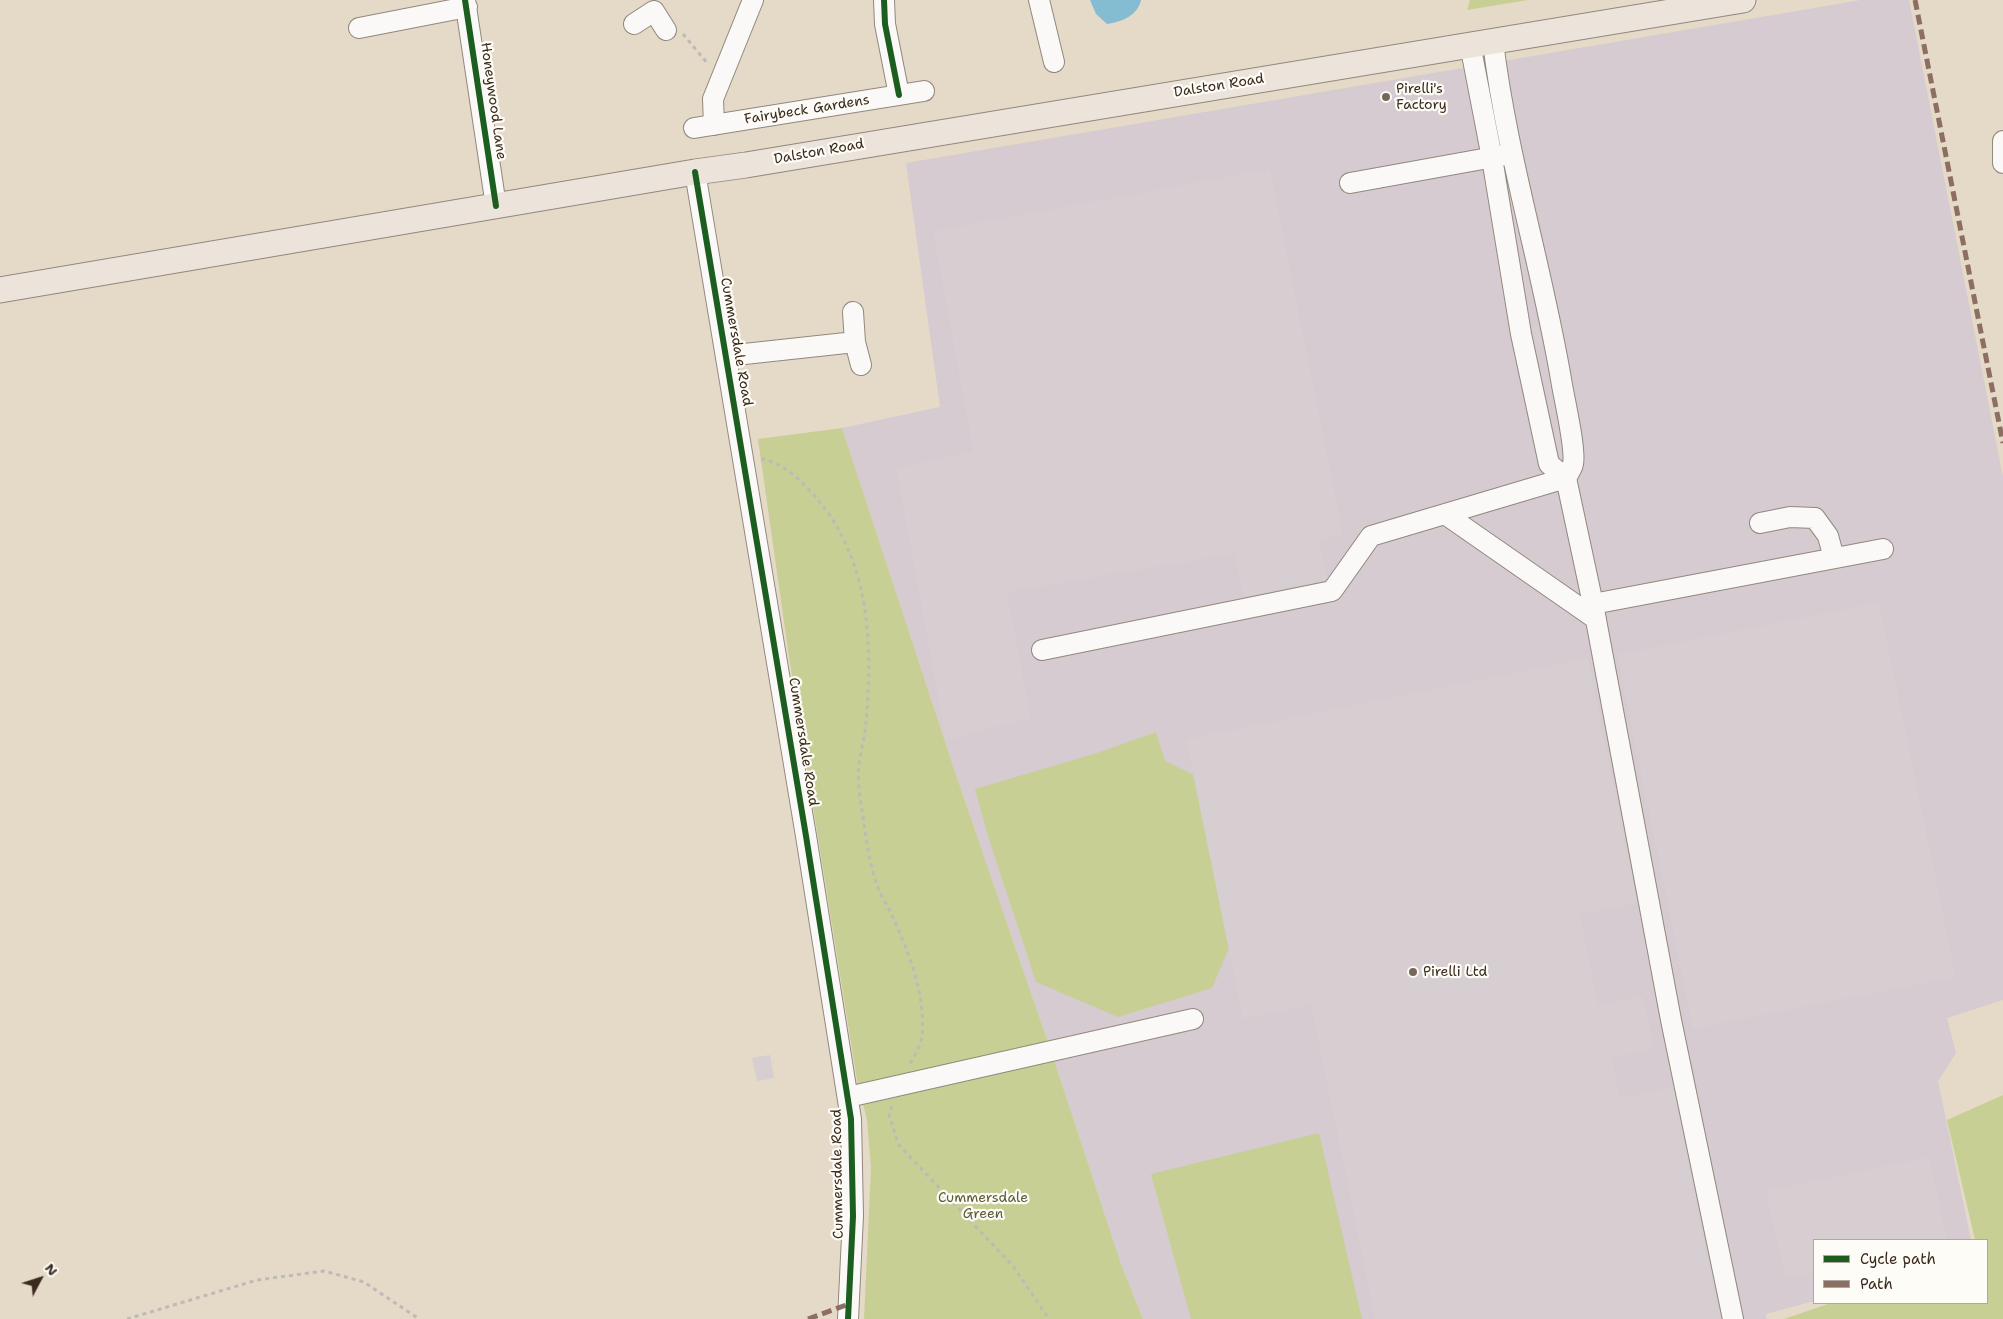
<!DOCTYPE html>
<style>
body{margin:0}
#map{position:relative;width:2003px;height:1319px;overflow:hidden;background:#e5d9c8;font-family:"Shantell Sans",sans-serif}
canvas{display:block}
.legend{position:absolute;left:1813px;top:1239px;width:175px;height:65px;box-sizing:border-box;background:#fdfcf7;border:1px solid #afa8a0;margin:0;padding:6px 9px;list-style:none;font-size:15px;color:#3b2a1e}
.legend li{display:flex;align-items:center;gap:10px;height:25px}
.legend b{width:25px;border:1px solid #afa8a0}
.north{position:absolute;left:15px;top:1254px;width:50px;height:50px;-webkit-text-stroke:4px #fdfcf7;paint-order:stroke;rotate:50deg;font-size:14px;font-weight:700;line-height:20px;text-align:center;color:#3b2a1e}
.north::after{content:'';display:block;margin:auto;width:18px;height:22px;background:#3b2a1e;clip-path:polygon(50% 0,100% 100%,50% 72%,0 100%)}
</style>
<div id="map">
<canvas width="2003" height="1319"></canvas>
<ul class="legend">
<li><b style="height:6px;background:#1b5e20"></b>Cycle path</li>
<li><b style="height:6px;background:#8d6e63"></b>Path</li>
</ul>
<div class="north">N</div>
</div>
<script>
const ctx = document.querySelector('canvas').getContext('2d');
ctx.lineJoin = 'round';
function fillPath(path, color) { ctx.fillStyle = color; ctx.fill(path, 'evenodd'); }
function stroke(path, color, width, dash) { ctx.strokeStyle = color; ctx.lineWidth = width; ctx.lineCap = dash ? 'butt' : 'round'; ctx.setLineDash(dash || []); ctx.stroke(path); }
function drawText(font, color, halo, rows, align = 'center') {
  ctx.font = font + ' "Shantell Sans",sans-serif'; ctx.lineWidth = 4.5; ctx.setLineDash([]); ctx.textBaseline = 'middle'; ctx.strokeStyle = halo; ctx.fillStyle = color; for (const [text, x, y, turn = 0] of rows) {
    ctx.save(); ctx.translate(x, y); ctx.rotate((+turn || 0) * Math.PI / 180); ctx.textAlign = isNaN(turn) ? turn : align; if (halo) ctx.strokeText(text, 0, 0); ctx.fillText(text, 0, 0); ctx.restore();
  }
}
fillPath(new Path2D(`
 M1861 0H1909L2003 477V1000L1947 1018 1956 1053 1938 1081 1971 1240H1814V1301L1766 1314 1767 1319H1143L1121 1264 1054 1060 955 772 842 428 940 407 906 163Z`), '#d5cbd1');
fillPath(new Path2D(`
 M1470 0H1528L1467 10Z
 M842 428 955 772 1054 1060 1121 1264 1143 1319H864L871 1168 867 1120 857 1080 789 657 758 439Z
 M1156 732 1165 761 1194 775 1229 948 1212 988 1118 1017 1036 982 988 836 975 789 1097 753Z
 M2003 1095V1319H1784L1831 1303H1987V1240H1975L1947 1120Z
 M1319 1133 1362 1319H1191L1151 1174Z`), '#c8cf95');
fillPath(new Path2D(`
 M1090 0H1141C1138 15 1122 22 1107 24L1096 14Z`), '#84bcd2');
fillPath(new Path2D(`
 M1270 169 1343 535 1319 539 1327 578 1325 580 1243 597 1234 554 1007 592 1031 718 946 740 896 468 973 451 933 231Z
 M1539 326 1543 349 1537 351 1532 327Z
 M1879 602 1956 977 1693 1029 1617 655Z
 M1588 658 1637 903 1580 915 1598 1005 1643 996 1654 1049 1612 1058 1620 1098 1673 1087 1720 1319H1375L1311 1005 1243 1019 1186 739Z
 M770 1055 774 1078 757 1081 752 1058Z
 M1929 1157 1947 1240H1814V1272L1785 1279 1766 1191Z`), '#d6ced1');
const minor = new Path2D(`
 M465 0 496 206
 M884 0 885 24 899 95
 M1039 0 1054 62
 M634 24 654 11 666 30
 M359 28 467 7
 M1493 42C1507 158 1543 270 1562 385 1565 402 1576 450 1573 464 1572 469 1568 474 1566 478L1593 604 1671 1020 1733 1319
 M1470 44 1492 158 1521 334 1549 464 1566 478
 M714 125 713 99 753 0
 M694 128 924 91
 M2003 141V163
 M695 172 806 836 851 1119 853 1216 848 1319
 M1350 183 1505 155
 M853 312 855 342 861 365
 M726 356 855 342
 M1445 514 1596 619
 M1760 523 1790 517 1815 518 1828 536 1834 558
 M1593 604 1883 549
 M1042 650 1332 591 1371 536 1566 478
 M848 1097 1193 1019`);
const major = new Path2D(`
 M0 290 695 172 746 165 1743 0`);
stroke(minor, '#91887d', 22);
stroke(major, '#91887d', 27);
stroke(new Path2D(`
 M683 34 708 64
 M761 459C783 462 804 483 818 500 870 562 873 645 866 722 865 736 861 749 859 763 857 780 860 799 863 816 866 838 869 861 876 882 879 893 886 903 891 913 908 951 926 993 922 1036 921 1045 914 1056 910 1064
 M892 1106 889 1114 898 1144 1013 1266 1049 1319
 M127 1319 257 1280 324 1271 364 1282 419 1319`), '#bebab6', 3, [4, 4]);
stroke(minor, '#fbf9f7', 20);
stroke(major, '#ece3da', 25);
stroke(new Path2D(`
 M1915 0 2003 443
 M808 1319 849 1304`), '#8d6e63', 5, [10, 5]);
stroke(new Path2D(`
 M465 0 496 206
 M884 0 885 24 899 95
 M695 172 806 836 851 1119 853 1216 848 1319`), '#1b5e20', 6);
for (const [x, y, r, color] of [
 [1386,97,5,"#76675a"],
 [1413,972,5,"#76675a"]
]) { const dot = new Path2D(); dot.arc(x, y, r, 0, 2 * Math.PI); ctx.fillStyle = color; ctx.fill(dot); stroke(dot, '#fdfcf7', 2); }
drawText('14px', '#3b2a1e', '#fdfcf7', [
 ["Dalston Road",1219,86,-9],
 ["Honeywood Lane",493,101,82],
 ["Fairybeck Gardens",807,110,-9],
 ["Dalston Road",819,152,-10],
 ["Cummersdale Road",736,342,80],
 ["Cummersdale Road",803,742,81],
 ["Cummersdale Road",838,1174,-91]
]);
drawText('14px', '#3b2a1e', '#fdfcf7', [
 ["Pirelli's",1396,89],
 ["Factory",1396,105],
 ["Pirelli Ltd",1423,972]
], 'left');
drawText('14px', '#5e5935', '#fdfcf7', [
 ["Cummersdale",983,1198],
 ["Green",983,1214]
]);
</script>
